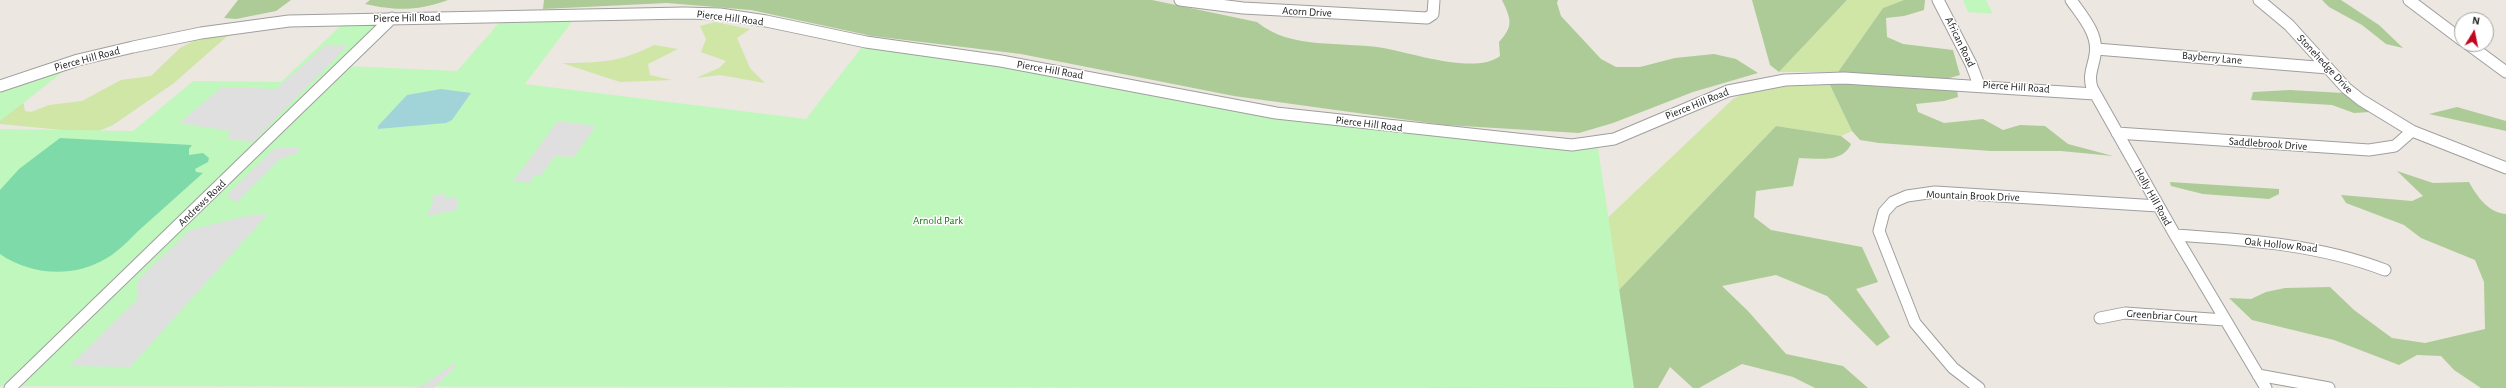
<!DOCTYPE html>
<style>
body{margin:0}
#map{position:relative;width:2506px;height:388px;overflow:hidden;background:#ece7e0;font-family:"Alegreya Sans",sans-serif}
canvas{display:block}
.north{position:absolute;left:2454px;top:12px;width:40px;height:40px;box-sizing:border-box;background:#fff;border:1px solid #a4a4a4;border-radius:50%;rotate:10deg;font-size:11px;font-weight:700;line-height:16px;text-align:center;color:#1b1b1b}
.north::after{content:'';display:block;margin:auto;width:14px;height:18px;background:#c00620;clip-path:polygon(50% 0,100% 100%,50% 72%,0 100%)}
</style>
<div id="map">
<canvas width="2506" height="388"></canvas>
<div class="north">N</div>
</div>
<script>
const ctx = document.querySelector('canvas').getContext('2d');
ctx.lineJoin = 'round';
function fillPath(path, color) { ctx.fillStyle = color; ctx.fill(path, 'evenodd'); }
function stroke(path, color, width, dash) { ctx.strokeStyle = color; ctx.lineWidth = width; ctx.lineCap = dash ? 'butt' : 'round'; ctx.setLineDash(dash || []); ctx.stroke(path); }
function drawText(font, color, halo, rows, align = 'center') {
  ctx.font = font + ' "Alegreya Sans",sans-serif'; ctx.lineWidth = 3; ctx.setLineDash([]); ctx.textBaseline = 'middle'; ctx.strokeStyle = halo; ctx.fillStyle = color; for (const [text, x, y, turn = 0] of rows) {
    ctx.save(); ctx.translate(x, y); ctx.rotate((+turn || 0) * Math.PI / 180); ctx.textAlign = isNaN(turn) ? turn : align; if (halo) ctx.strokeText(text, 0, 0); ctx.fillText(text, 0, 0); ctx.restore();
  }
}
fillPath(new Path2D(`
 M1847 0H1904L1883 8 1838 72H1779Z
 M715 22 750 29 737 38 750 68 765 83 720 75 696 78 719 68 726 61 701 52 706 39 700 26Z
 M232 32 174 83 113 125 94 133 0 124V104L23 100 25 111 31 112 49 105 82 101 121 80 151 76 180 48 200 38Z
 M654 45 678 49 648 64 650 75 672 80 620 82 562 63C599 63 621 62 654 45Z
 M1829 83 1852 131 1841 136 1776 126 1525 388H1428L1733 99C1761 84 1798 85 1829 83Z`), '#cfe6a6');
fillPath(new Path2D(`
 M238 0H291L276 11 236 19 224 18Z
 M370 0H448C417 11 397 11 365 4Z
 M544 0H1152L1257 22C1290 50 1342 41 1383 48 1413 53 1475 75 1500 56L1499 42C1514 26 1511 19 1502 0H1558L1557 3 1561 16 1601 59 1616 67H1640L1675 58 1714 54 1736 59 1758 73 1693 92 1613 123 1579 133 1445 125 1234 96 1021 54 872 36 751 10 667 3 543 9Z
 M1752 0H1847L1779 72 1770 65Z
 M1904 0H1925L1924 10 1904 16 1886 18 1887 37 1903 44 1953 50 1960 75 1946 79 1838 72 1883 8Z
 M2322 0H2341L2379 25 2403 48 2386 44 2362 25 2329 7Z
 M1829 83 1957 89 1958 97 1944 101 1916 104 1918 112 1944 123 1983 119 2003 130 2020 125 2045 126 2068 144 2113 156 2061 151H1991L1879 143 1860 140 1852 131Z
 M2290 90 2343 93 2370 112 2354 113 2332 105 2251 100 2253 92Z
 M2457 107 2506 121V131L2429 114Z
 M1776 126 1841 136 1851 144C1842 164 1817 158 1799 158L1793 186 1756 191 1754 217 1771 230 1862 247 1878 282 1856 289 1890 337 1877 346 1827 296 1776 275 1722 286 1748 311 1786 354 1843 366 1868 388H1815L1793 377 1742 364 1699 388H1693L1670 367 1658 388H1525Z
 M2397 171 2433 183 2469 182C2478 198 2488 212 2506 214V388H2481L2454 370 2441 356 2417 355 2399 365 2334 340 2252 320 2229 298 2251 299 2266 292 2285 288 2330 287 2354 310 2392 338 2425 343 2485 329 2484 282 2475 260 2421 238 2404 225 2346 203 2341 195 2412 201 2423 196Z
 M2170 182 2279 189V194L2269 199 2203 194 2171 186Z`), '#adcb96');
fillPath(new Path2D(`
 M1963 0H1986L1993 14 1968 12Z
 M577 15 525 84 806 119 866 42 1240 107 1597 142 1634 388 0 386V129L133 131 193 81 281 82 349 18H392L344 66 457 71 505 16Z
 M78 60 0 121V86Z`), '#c0f7bd');
fillPath(new Path2D(`
 M60 138 192 145 189 149V155L203 153 209 158 208 162 195 169 196 172 203 173C184 190 165 207 146 224 133 235 121 250 107 258 74 278 32 276 0 254V190L19 169Z`), '#7fdaaa');
fillPath(new Path2D(`
 M348 45 253 142 228 139 230 131 179 123 222 87 276 89 325 46Z
 M558 121 596 126 574 157 555 156 541 175 534 176 529 183 513 181Z
 M276 147 300 148 296 154 280 159 236 203 227 195Z
 M446 193 445 199 457 197V210L427 216 433 202 432 196Z
 M268 214 130 367 69 366 138 299V280L190 230 250 215Z
 M453 364 457 365 434 388H415L425 384Z`), '#dfdfdf');
fillPath(new Path2D(`
 M441 89 471 93 452 120 446 123 378 129V126L407 95Z`), '#a1d4d9');
const minor = new Path2D(`
 M1180 0 1243 8 1427 18 1433 14 1434 0
 M1938 0 1971 64 1979 85
 M2071 0C2082 16 2099 34 2095 55 2093 68 2088 75 2092 88L2175 235 2266 388
 M2259 0 2289 25 2346 88 2361 100 2412 131 2506 168
 M2409 0 2462 40
 M2468 44 2506 72
 M2096 49 2328 68
 M0 86 78 60 133 47 201 33 289 21 685 13 720 14 766 21 866 42 1001 61 1276 113 1572 145 1614 139 1728 91 1785 80 1844 78 2095 94
 M2117 133 2369 150 2395 146 2412 131
 M2175 235C2247 240 2317 244 2385 270
 M2100 318 2125 313 2225 320
 M2258 375 2329 388
 M10 388 392 18
 M1979 388 1953 368 1915 323 1879 231 1884 212 1893 202 1907 196 1935 192 2158 206`);
stroke(minor, '#9f9f9f', 13);
stroke(minor, '#fff', 11);
drawText('11px', '#1b1b1b', '#fff', [
 ["Acorn Drive",1307,12,3],
 ["Pierce Hill Road",407,18,-1],
 ["Pierce Hill Road",730,18,7],
 ["African Road",1960,42,64],
 ["Bayberry Lane",2212,58,5],
 ["Pierce Hill Road",87,59,-15],
 ["Stonehedge Drive",2325,64,47],
 ["Pierce Hill Road",1050,70,10],
 ["Pierce Hill Road",2016,87,4],
 ["Pierce Hill Road",1697,104,-22],
 ["Pierce Hill Road",1369,124,7],
 ["Saddlebrook Drive",2268,144,4],
 ["Mountain Brook Drive",1973,196,2],
 ["Holly Hill Road",2153,197,61],
 ["Andrews Road",202,203,-44],
 ["Oak Hollow Road",2281,245,6],
 ["Greenbriar Court",2162,316,4]
]);
drawText('11px', '#14740e', '#fff', [
 ["Arnold Park",938,221]
]);
</script>
